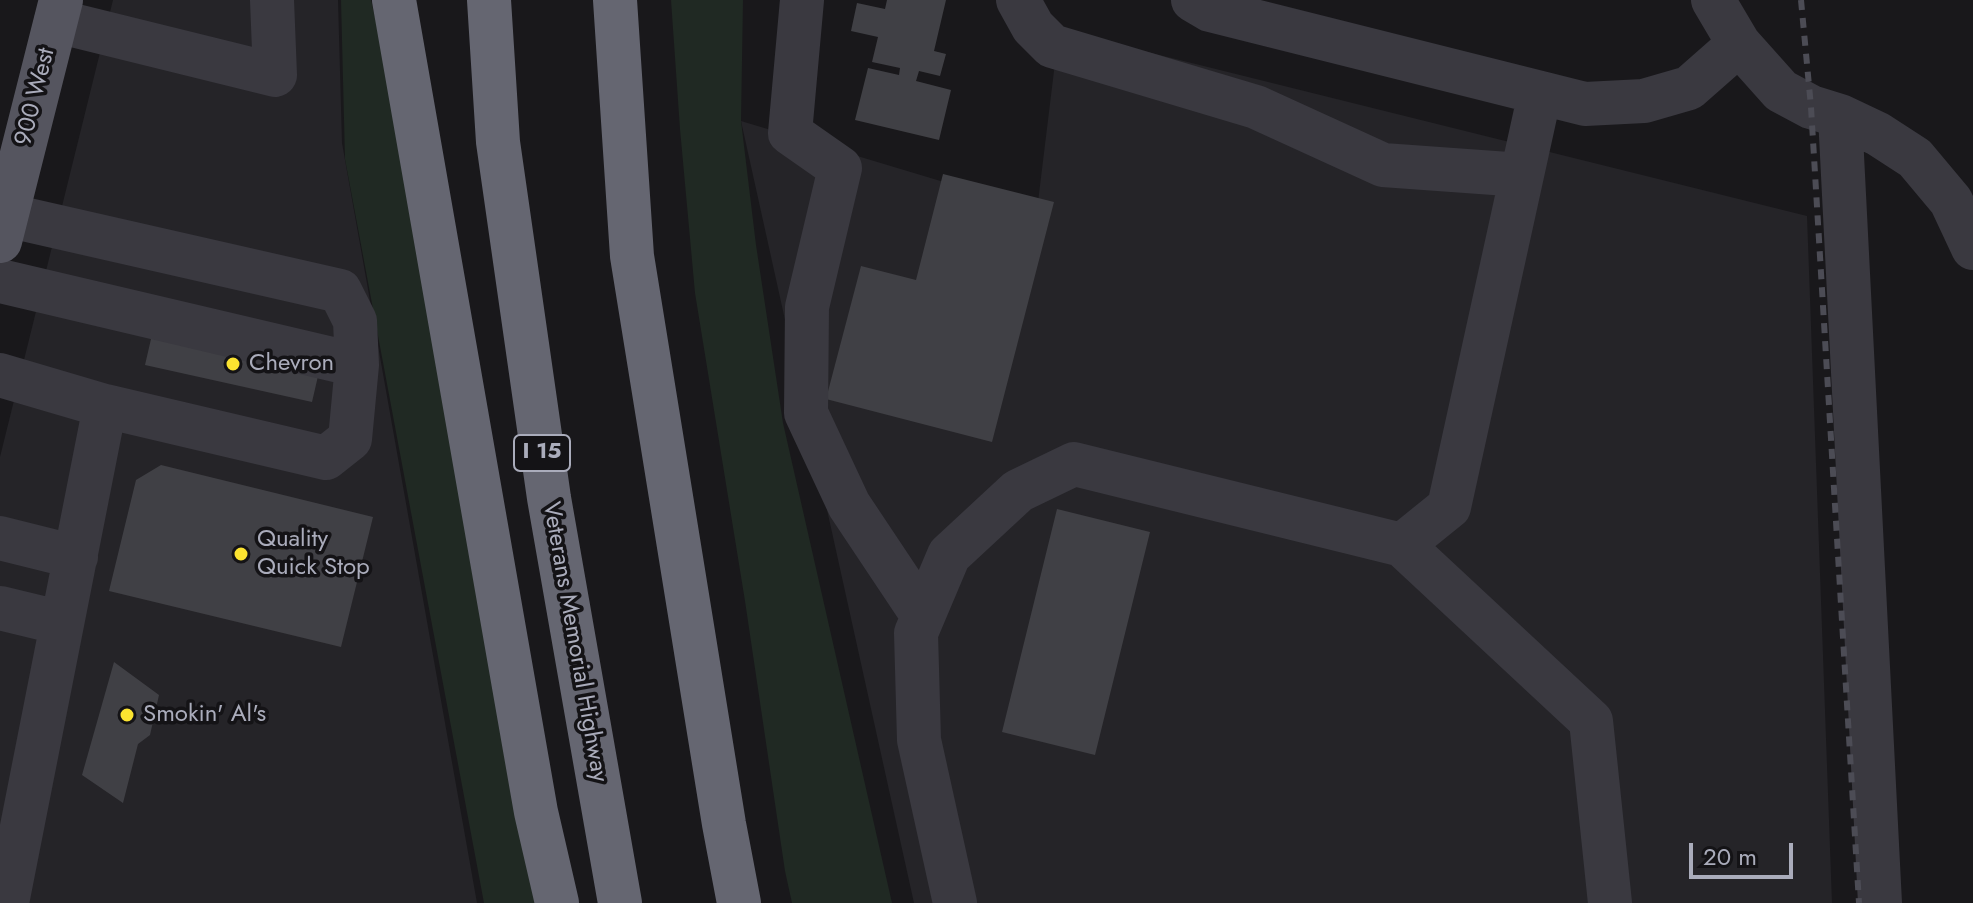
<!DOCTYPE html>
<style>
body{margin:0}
#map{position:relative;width:1973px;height:903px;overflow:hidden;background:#19181b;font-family:Jost,sans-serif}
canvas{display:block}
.scale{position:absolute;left:1689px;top:843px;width:104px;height:36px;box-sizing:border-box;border:4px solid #aaacbb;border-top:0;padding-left:10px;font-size:24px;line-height:28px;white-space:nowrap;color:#aaacbb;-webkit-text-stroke:6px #141316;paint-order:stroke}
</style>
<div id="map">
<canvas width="1973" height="903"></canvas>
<div class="scale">20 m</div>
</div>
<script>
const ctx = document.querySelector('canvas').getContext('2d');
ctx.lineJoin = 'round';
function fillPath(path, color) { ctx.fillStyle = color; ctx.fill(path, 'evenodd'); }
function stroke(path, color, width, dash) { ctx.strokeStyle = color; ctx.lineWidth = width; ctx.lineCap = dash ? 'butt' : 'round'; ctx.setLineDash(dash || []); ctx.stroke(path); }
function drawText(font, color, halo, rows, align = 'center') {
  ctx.font = font + ' Jost,sans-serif'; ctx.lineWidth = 7; ctx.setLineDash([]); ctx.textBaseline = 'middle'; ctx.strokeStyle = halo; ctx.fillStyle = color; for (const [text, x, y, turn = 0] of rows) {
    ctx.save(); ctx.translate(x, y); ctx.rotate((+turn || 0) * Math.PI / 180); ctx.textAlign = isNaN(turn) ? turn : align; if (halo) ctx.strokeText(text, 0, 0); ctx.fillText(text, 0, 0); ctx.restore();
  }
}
fillPath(new Path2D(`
 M113 0H338L342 143 477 903H0V457Z
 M1059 30 1807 216 1832 903H914L741 121 1037 210Z`), '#252428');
fillPath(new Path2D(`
 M341 0H371L381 43 540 903H484L345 159Z
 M671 0H743L741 121 756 245 783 423 892 903H792L785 871 745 601 695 293 680 129Z`), '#202923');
fillPath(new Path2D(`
 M887 0H946L934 51 946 54 940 76 919 71 916 81 951 90 939 140 855 120 868 68 899 75 900 68 872 62 878 37 851 31 857 3 885 9Z
 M943 174 1054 202 992 442 826 399 861 266 916 280Z
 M154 326 321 363 312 402 145 365Z
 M161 465 373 517 341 647 109 591 136 480Z
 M1057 509 1150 532 1095 755 1002 732Z
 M114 662 159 695 150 735 138 744 123 803 82 775Z`), '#404045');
stroke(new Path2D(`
 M802 0 790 133 840 168 807 307 806 413 849 505 923 616
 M1018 0 1033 27 1052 46 1256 107 1383 165 1522 175
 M1193 0 1210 10 1585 104 1644 101 1689 88 1739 44
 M1713 0 1739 44 1781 91 1811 107 1840 116 1878 134 1915 158 1951 201 1973 248
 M56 21 275 75 272 0
 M1840 116 1880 903
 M6 215 340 291 355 321 357 365
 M0 281 357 365 350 439 326 458 105 406
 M0 375 105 406 7 903
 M0 538 76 557
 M1402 545 1449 507 1540 93
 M0 608 62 623
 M955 903 919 740 916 633 949 555 1018 491 1074 464 1402 545 1591 721 1610 903`), '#3a3940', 44);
stroke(new Path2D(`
 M0 241 61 0`), '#55555f', 44);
stroke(new Path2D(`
 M394 0 536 812 557 903
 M489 0 498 142 549 498 620 903
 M615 0 632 256 724 824 739 903`), '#656671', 44);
stroke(new Path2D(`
 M1801 0 1811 107 1859 903`), '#4c4c55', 6, [10, 8]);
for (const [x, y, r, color] of [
 [233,364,8,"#fbe330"],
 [241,554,8,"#fbe330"],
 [127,715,8,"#fbe330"]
]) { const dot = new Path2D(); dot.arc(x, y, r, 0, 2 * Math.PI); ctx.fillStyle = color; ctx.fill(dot); stroke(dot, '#141316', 3); }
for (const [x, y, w] of [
 [542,453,56]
]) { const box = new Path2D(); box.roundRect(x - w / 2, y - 18, w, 36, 6); ctx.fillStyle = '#141316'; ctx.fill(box); stroke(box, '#aaacbb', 2); }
drawText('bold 22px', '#aaacbb', null, [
 ["I 15",542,453]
]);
drawText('24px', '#aaacbb', '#141316', [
 ["900 West",36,97,-76],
 ["Veterans Memorial Highway",574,642,80]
]);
drawText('24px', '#aaacbb', '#141316', [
 ["Chevron",249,364],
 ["Quality",257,540],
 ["Quick Stop",257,568],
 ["Smokin' Al's",143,715]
], 'left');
</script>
